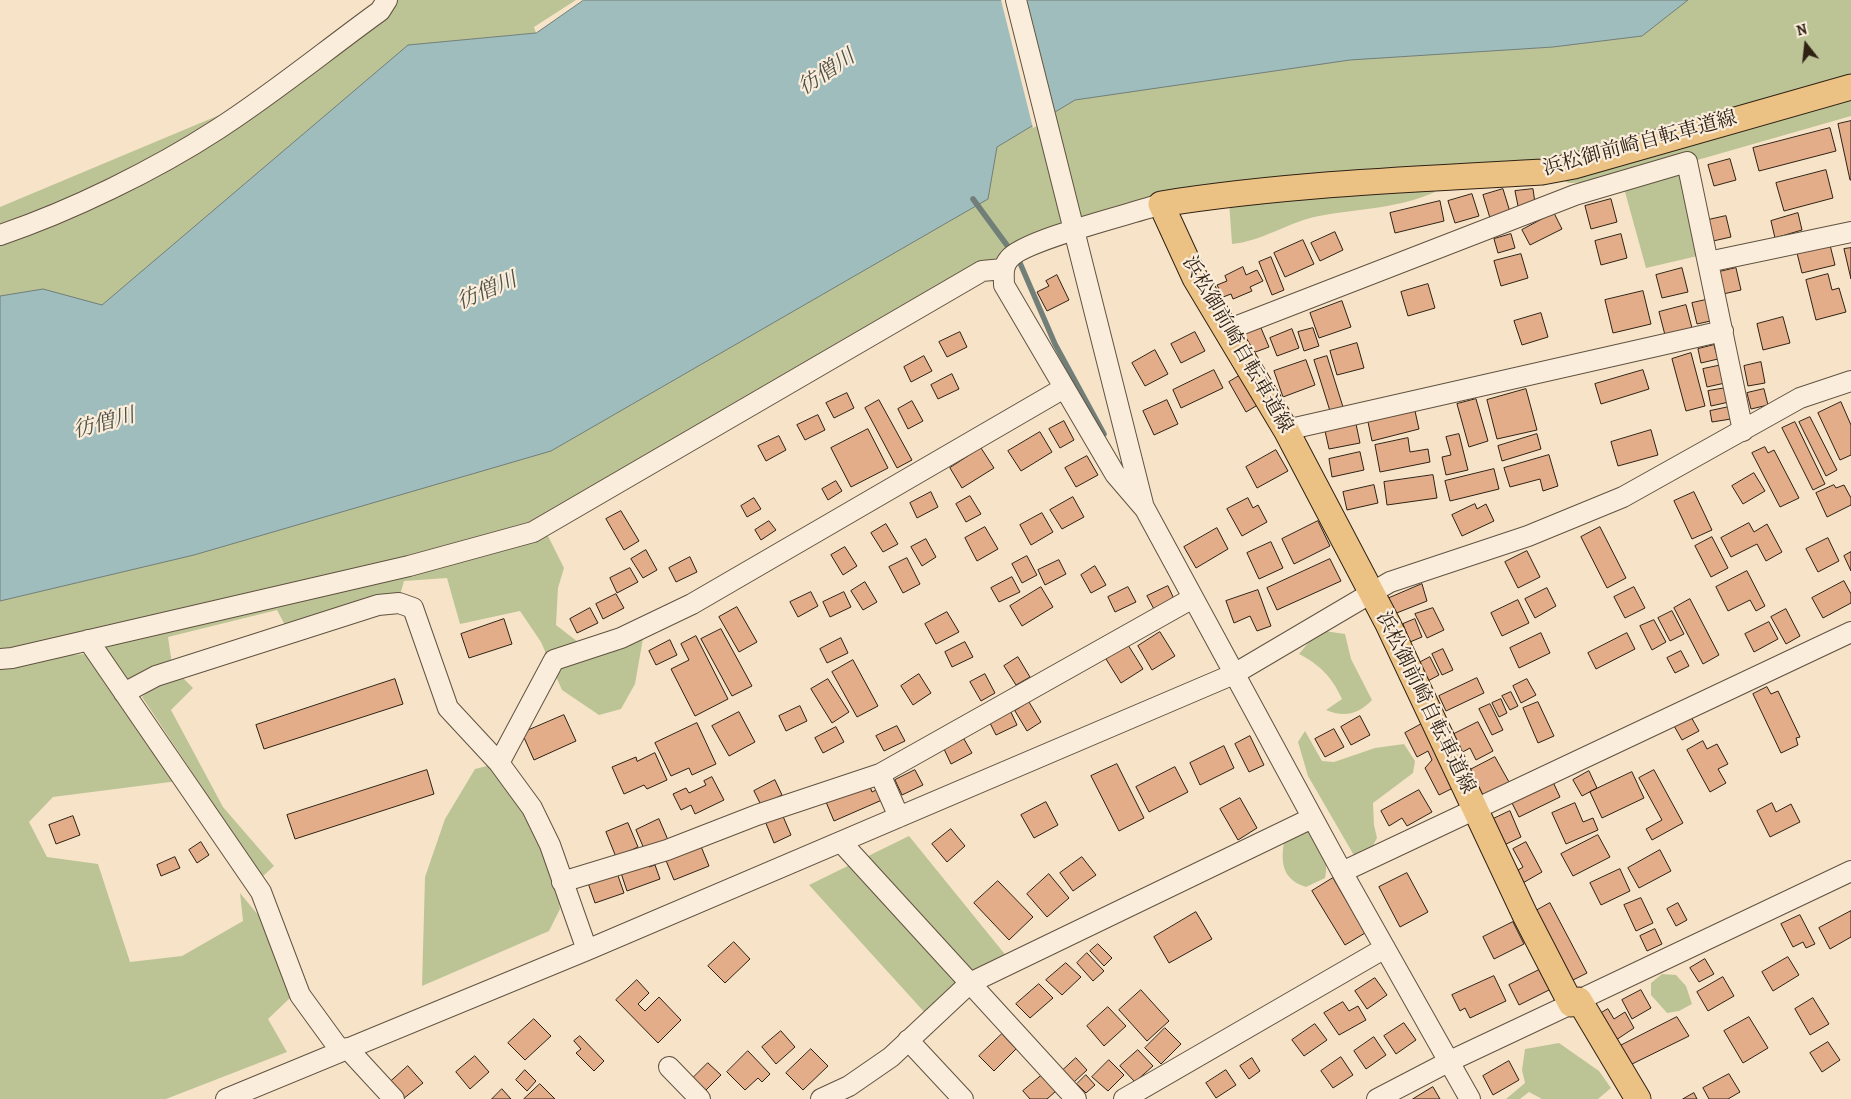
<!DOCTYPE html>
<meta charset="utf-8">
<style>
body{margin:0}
#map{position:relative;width:1851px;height:1099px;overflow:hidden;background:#f7e4c8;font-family:Alegreya,serif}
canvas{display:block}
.north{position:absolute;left:1781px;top:20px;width:50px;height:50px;-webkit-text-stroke:4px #faeddb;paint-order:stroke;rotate:344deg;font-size:14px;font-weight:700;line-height:20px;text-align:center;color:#2f2114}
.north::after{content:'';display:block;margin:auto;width:18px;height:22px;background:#2f2114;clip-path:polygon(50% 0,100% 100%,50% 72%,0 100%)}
</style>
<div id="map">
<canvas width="1851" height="1099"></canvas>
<div class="north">N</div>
</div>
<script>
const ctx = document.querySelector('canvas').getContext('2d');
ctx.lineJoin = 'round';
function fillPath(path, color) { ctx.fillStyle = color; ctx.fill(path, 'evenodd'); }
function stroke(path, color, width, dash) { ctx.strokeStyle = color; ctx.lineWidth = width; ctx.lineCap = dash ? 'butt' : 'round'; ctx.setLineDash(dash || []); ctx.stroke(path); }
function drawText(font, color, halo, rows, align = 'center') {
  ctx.font = font + ' Alegreya,"Noto Serif JP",serif'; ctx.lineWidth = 4.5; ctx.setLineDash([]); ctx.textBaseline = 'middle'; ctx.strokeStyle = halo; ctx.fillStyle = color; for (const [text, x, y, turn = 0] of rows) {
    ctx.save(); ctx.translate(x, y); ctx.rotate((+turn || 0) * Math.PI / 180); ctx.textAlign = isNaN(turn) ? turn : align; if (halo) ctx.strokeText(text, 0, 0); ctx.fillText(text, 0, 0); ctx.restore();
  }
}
fillPath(new Path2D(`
 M394 0H576L534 27 536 33 422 44 102 306 0 312V207L260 98Z
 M1604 0H1851V116L1687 163 1706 254 1646 268 1622 181 1569 183 1542 172 1434 179 1435 192C1401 208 1357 209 1319 216 1288 222 1263 241 1232 244L1229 201 1118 207 543 526 564 568 558 588 556 625 578 642 645 627 635 684 621 709 599 715 562 690 541 642 520 611 460 624 447 578 404 581 400 595 286 627 277 610 168 637 172 664 125 685 103 644 0 655V601L1075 100Z
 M1325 631 1345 634 1351 659 1372 700C1359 714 1344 718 1326 710L1342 699C1332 677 1320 665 1299 654L1308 643Z
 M87 654 178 781 53 797 29 822 47 857 98 864 130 962 182 956 243 921 240 893 259 916 291 997 268 1019 287 1052 166 1099H0V660Z
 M183 678 193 688 171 710 223 807 274 866 262 877 142 697 154 685Z
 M1305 731 1322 761 1334 762 1375 748 1404 744 1415 761 1413 773 1373 803 1374 825 1377 838 1370 851 1359 864 1308 776 1298 742Z
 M499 763 550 845 560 909 549 931 422 986 425 877 445 819 475 769Z
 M1308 831C1319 845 1330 859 1325 878L1306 887C1284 880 1280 865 1284 842Z
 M909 836 1012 963 926 1014 809 885Z
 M1662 974 1676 975 1686 986 1692 1004 1679 1011 1667 1013 1651 995V983Z
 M1559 1043 1599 1071 1611 1088 1598 1099H1542L1529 1092 1520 1099H1506L1525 1083 1522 1070 1525 1049Z`), '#bcc496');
const water = new Path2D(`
 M584 0H1688L1642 36 1553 47 1350 60 1075 100 997 147 988 199 551 451 194 555 0 601V296L43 289 102 305 408 45 536 33Z`);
fillPath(water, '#9ebdbc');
stroke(water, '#727f79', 1);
fillPath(new Path2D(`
 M1001 0H1027L1056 115 1033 128Z`), '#f7e4c8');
stroke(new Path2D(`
 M973 199 1020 263 1055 344 1104 434`), '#727f79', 5.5);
const building = new Path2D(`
 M1851 121V180H1850L1838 124Z
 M1830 128 1836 151 1759 171 1753 148Z
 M1730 159 1736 180 1714 186 1708 165Z
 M1826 170 1833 198 1784 211 1776 183Z
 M1503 189 1510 212 1490 218 1483 195Z
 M1533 189 1535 203 1518 206 1515 191Z
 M1472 194 1479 216 1455 223 1448 201Z
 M1611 199 1617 222 1591 229 1585 206Z
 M1440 201 1444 221 1395 233 1390 213Z
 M1554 213 1562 229 1530 245 1522 230Z
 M1798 213 1802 230 1775 238 1771 221Z
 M1726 216 1731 237 1713 241 1708 220Z
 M1335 232 1343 250 1320 261 1311 243Z
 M1511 234 1515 248 1498 253 1494 239Z
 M1621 234 1627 258 1601 265 1595 241Z
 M1303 240 1314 264 1285 277 1274 253Z
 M1830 245 1835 265 1802 273 1797 253Z
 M1851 248V279L1844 249Z
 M1521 254 1528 278 1501 286 1494 261Z
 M1271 257 1284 290 1272 295 1259 262Z
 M1243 267 1246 275 1257 270 1263 281 1250 287 1252 291 1233 299 1231 294 1223 297 1217 285 1227 281 1225 276Z
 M1682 268 1688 292 1662 298 1656 275Z
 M1736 268 1741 290 1723 294 1719 272Z
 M1828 274 1832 290 1839 288 1846 312 1816 320 1806 280Z
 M1057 275 1069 300 1047 311 1037 292 1049 286 1046 281Z
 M1428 284 1435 308 1408 316 1401 292Z
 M1643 291 1651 324 1613 333 1605 300Z
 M1710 299 1715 320 1697 324 1692 303Z
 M1342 301 1351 327 1319 338 1310 313Z
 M1686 305 1692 328 1665 335 1659 312Z
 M1541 313 1548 337 1522 345 1514 321Z
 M1783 317 1790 343 1763 350 1757 324Z
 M1261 328 1269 347 1250 354 1243 335Z
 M1313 328 1319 346 1304 351 1298 332Z
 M1292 329 1299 348 1277 356 1270 338Z
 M960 332 967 347 947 357 939 342Z
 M1195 332 1205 351 1181 363 1171 344Z
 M1357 343 1364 368 1337 375 1330 351Z
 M1714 345 1718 359 1701 363 1698 349Z
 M1155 350 1168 374 1145 386 1132 363Z
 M1691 353 1705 406 1686 411 1672 359Z
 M924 356 932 371 911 382 904 367Z
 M1327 356 1343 407 1330 411 1314 360Z
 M1306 360 1315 385 1283 397 1274 371Z
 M1761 362 1765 383 1748 386 1744 366Z
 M1722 365 1725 383 1707 387 1703 369Z
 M1214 370 1223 388 1181 408 1173 390Z
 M1643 370 1649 389 1601 404 1595 384Z
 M1244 373 1261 403 1246 412 1229 382Z
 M952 374 959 389 938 399 931 385Z
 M1726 388 1729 402 1711 406 1708 391Z
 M1526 389 1537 430 1497 439 1487 400Z
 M1764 389 1768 405 1751 409 1747 393Z
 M847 393 854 408 834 418 826 403Z
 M1476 399 1488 441 1469 447 1457 404Z
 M879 400 912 460 897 468 865 408Z
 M1167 400 1178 424 1154 435 1143 411Z
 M912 401 923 421 908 429 898 409Z
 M1841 402 1851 425V455L1840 460 1818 413Z
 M1729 407 1731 419 1712 422 1710 411Z
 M1415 411 1419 429 1372 441 1368 422Z
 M818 415 825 430 805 440 797 425Z
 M1810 417 1837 470 1826 476 1799 422Z
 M1064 421 1074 440 1060 448 1049 429Z
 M1795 422 1825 484 1813 490 1782 428Z
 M1356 424 1360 443 1329 449 1325 431Z
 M868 429 888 468 851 487 831 448Z
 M1651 430 1658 455 1618 466 1611 442Z
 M1040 432 1052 452 1021 471 1008 451Z
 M1459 434 1468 470 1446 475 1442 457 1451 455 1446 437Z
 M1537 434 1541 449 1502 461 1498 446Z
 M779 436 786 450 766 461 758 446Z
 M1408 438 1410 452 1428 449 1430 462 1380 472 1375 445Z
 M1765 447 1768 453 1774 450 1799 498 1780 507 1752 453Z
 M981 448 994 468 962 488 950 468Z
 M1276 450 1288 471 1257 488 1246 467Z
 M1360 452 1364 470 1332 477 1329 459Z
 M1549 455 1558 486 1543 491 1540 479 1510 487 1504 468Z
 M1087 456 1098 475 1076 487 1065 468Z
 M1494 469 1499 489 1450 501 1445 481Z
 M1754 473 1765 491 1743 504 1732 486Z
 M1433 475 1437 498 1387 505 1384 482Z
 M836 481 842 491 828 500 822 489Z
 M1374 485 1378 503 1347 510 1343 492Z
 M1834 485 1836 488 1844 485 1851 498V505L1827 517 1816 493Z
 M931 492 938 507 917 518 910 503Z
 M1694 492 1712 530 1692 539 1674 501Z
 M970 496 981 514 966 522 956 504Z
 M1073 497 1084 517 1062 529 1050 510Z
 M754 498 761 509 747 517 741 506Z
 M1248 498 1253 508 1258 505 1267 522 1242 536 1227 509Z
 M1475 504 1477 509 1486 504 1494 521 1462 536 1452 515Z
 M621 511 639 541 624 550 606 519Z
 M1042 513 1053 532 1031 545 1020 525Z
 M769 521 776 530 761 540 755 530Z
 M1318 521 1330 546 1294 564 1282 539Z
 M1749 523 1754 532 1767 524 1782 552 1766 561 1757 544 1731 557 1721 538Z
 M886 524 898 544 883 552 871 533Z
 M985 527 998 549 977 561 965 538Z
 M1600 527 1626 578 1607 588 1581 537Z
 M1217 528 1228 549 1196 568 1184 547Z
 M1712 537 1728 568 1711 577 1695 546Z
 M1828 538 1839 561 1818 572 1806 549Z
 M926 539 936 557 922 566 911 547Z
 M1271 542 1283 568 1259 579 1247 553Z
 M845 547 857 566 843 575 831 555Z
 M646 550 657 570 643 578 631 559Z
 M1527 551 1540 577 1518 588 1505 562Z
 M1851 552V571L1844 556Z
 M1027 556 1037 575 1022 583 1012 564Z
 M690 557 697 572 676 582 669 568Z
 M907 558 920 584 903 593 889 567Z
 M1330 559 1341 581 1277 610 1267 588Z
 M1059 560 1066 574 1045 585 1038 570Z
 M1095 566 1106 585 1091 593 1081 575Z
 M630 568 638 582 617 593 610 578Z
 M1747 571 1765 606 1756 611 1750 600 1728 611 1716 587Z
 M1012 577 1020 592 999 602 991 588Z
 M1844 581 1851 594V603L1823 618 1812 598Z
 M865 582 877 602 863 610 851 591Z
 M1422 584 1427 601 1394 614 1387 599Z
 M1168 586 1175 601 1155 611 1147 596Z
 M1041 587 1053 607 1022 626 1010 606Z
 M1128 587 1136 602 1115 612 1108 597Z
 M1634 587 1645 608 1625 618 1614 597Z
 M1547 588 1556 606 1535 618 1525 599Z
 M1258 590 1271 626 1257 631 1250 616 1234 623 1226 601Z
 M811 592 818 606 798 617 790 602Z
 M844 592 851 607 830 617 823 602Z
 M616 594 624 608 603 619 596 604Z
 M1690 599 1719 655 1703 664 1674 608Z
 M1518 600 1529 623 1502 636 1491 613Z
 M737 607 757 642 739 652 719 617Z
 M590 608 598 623 577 633 570 619Z
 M1433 608 1444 630 1427 638 1415 614Z
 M1786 609 1800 636 1786 644 1771 617Z
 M1672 611 1684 634 1670 641 1658 618Z
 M947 612 959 632 936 644 925 624Z
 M504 619 512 644 469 658 461 634Z
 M1415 619 1422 637 1410 642 1403 624Z
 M1654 620 1666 642 1652 650 1640 626Z
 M1769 622 1778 639 1754 652 1745 634Z
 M721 629 752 686 732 696 701 639Z
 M1160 632 1175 656 1152 670 1138 646Z
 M1541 633 1550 653 1519 668 1510 648Z
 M1627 633 1635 649 1596 669 1588 653Z
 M696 636 728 699 695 716 671 669 689 660 681 644Z
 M841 638 848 653 827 663 820 649Z
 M670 640 677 655 656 665 649 651Z
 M965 642 973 657 952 667 945 652Z
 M1128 645 1143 669 1121 683 1106 659Z
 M1443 649 1453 670 1442 675 1432 654Z
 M1681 651 1689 666 1675 673 1667 658Z
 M1018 657 1030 677 1016 685 1004 666Z
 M1430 657 1439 675 1426 682 1417 664Z
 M853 660 878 706 857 717 832 672Z
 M919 674 931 693 913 705 901 686Z
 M985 674 995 693 981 701 970 682Z
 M1477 678 1484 693 1446 711 1439 696Z
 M395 679 403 704 264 749 256 725Z
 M828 679 849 712 832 723 811 689Z
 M1527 679 1536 695 1521 703 1513 686Z
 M1767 687 1771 694 1778 691 1800 737 1796 738 1798 745 1781 753 1753 694Z
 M1511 692 1518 706 1510 710 1502 696Z
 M1501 699 1507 713 1499 717 1492 703Z
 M1029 702 1041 722 1027 731 1015 711Z
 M1538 702 1554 736 1538 743 1523 708Z
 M1490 704 1503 730 1492 735 1479 709Z
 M800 706 807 721 786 731 779 716Z
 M1010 710 1017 725 996 735 989 721Z
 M739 712 755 742 729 756 712 726Z
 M564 715 576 741 534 760 522 733Z
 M1690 715 1699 731 1682 740 1673 724Z
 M1360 716 1370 735 1351 745 1341 727Z
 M1427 721 1459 785 1439 795 1425 768 1432 760 1428 751 1417 757 1405 733Z
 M1478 722 1493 751 1476 760 1470 748 1457 755 1448 737Z
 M697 723 716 764 692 775 689 768 671 776 655 743Z
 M897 726 905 741 884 751 876 736Z
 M836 727 844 742 823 753 815 738Z
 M1334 729 1344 747 1325 757 1315 739Z
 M1250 736 1264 765 1249 772 1235 744Z
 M964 739 972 753 951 764 944 749Z
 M1703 741 1707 749 1717 744 1728 764 1718 769 1726 783 1710 792 1687 750Z
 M1224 746 1234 768 1200 785 1190 763Z
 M655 753 667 780 647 789 644 785 624 794 612 767 636 757 637 761Z
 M1495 757 1509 782 1481 797 1468 771Z
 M1117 764 1144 818 1119 831 1091 776Z
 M1175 767 1188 792 1149 812 1136 787Z
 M427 770 434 794 295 839 287 815Z
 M915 770 923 785 902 795 895 780Z
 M1654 770 1683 823 1652 840 1646 829 1662 820 1639 778Z
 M1589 771 1597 788 1582 796 1573 780Z
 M1632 772 1644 798 1602 818 1590 792Z
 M712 777 724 800 695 814 691 805 681 810 673 794 686 788 689 793 706 785 704 781Z
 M775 780 782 795 761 805 754 791Z
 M1553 782 1560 797 1519 817 1512 803Z
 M869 784 872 792 878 789 882 800 834 821 826 802Z
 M1419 790 1432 812 1407 826 1402 818 1389 826 1381 811Z
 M1240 798 1257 828 1238 840 1220 809Z
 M1046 802 1058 825 1034 838 1021 815Z
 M1575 803 1583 822 1593 818 1598 830 1566 844 1552 813Z
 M1772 803 1776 812 1791 804 1800 822 1770 837 1757 811Z
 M1510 811 1521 837 1502 846 1491 820Z
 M782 814 791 835 774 843 765 821Z
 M73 816 80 835 56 844 49 825Z
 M659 819 668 840 645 851 636 830Z
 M628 823 638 847 616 857 606 832Z
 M951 829 965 846 947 862 932 844Z
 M1598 835 1610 857 1573 876 1561 854Z
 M201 842 209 855 197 863 189 850Z
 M1526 842 1542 872 1521 884 1515 872 1523 867 1513 849Z
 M700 844 709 866 674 880 665 858Z
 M1660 850 1671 871 1639 888 1628 868Z
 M175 857 180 868 161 876 157 865Z
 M1082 857 1096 875 1073 891 1060 873Z
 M647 863 649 867 655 865 660 879 627 891 621 873Z
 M1620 869 1630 891 1601 905 1590 883Z
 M616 870 624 893 595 903 587 880Z
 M1407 873 1428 912 1400 927 1379 887Z
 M1049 874 1069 898 1047 917 1027 894Z
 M1333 878 1365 933 1345 945 1312 891Z
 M998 881 1033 917 1009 940 974 903Z
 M1641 898 1653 923 1636 931 1624 905Z
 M1550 903 1587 973 1569 982 1532 913Z
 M1678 903 1687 920 1676 926 1667 909Z
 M1851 911V937L1830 949 1819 928Z
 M1196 912 1212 939 1169 963 1154 937Z
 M1800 915 1815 944 1806 948 1803 942 1793 947 1781 924Z
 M1513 922 1524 944 1494 959 1483 937Z
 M1655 929 1662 944 1647 951 1640 936Z
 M734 942 750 959 725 983 708 966Z
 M1098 944 1112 958 1104 966 1090 951Z
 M1087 953 1104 971 1093 981 1077 963Z
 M1788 957 1799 975 1773 991 1762 972Z
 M1705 959 1714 974 1699 982 1690 968Z
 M1066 963 1081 977 1062 995 1046 980Z
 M1541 969 1551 989 1519 1005 1509 985Z
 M1494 976 1506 1001 1470 1018 1465 1008 1460 1011 1452 995Z
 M1723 977 1734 996 1708 1011 1697 992Z
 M1375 978 1387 995 1367 1009 1355 991Z
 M637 980 649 993 638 1004 645 1011 659 997 681 1020 658 1043 616 1000Z
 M1039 984 1053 998 1030 1018 1016 1004Z
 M1141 990 1169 1021 1147 1041 1119 1010Z
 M1641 990 1651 1008 1632 1019 1622 1000Z
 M1813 998 1829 1024 1810 1035 1795 1009Z
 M1343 1002 1349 1011 1358 1006 1366 1020 1339 1035 1324 1013Z
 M1108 1007 1126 1026 1104 1046 1087 1026Z
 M1608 1009 1614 1019 1625 1012 1634 1028 1610 1044 1593 1018Z
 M1677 1017 1689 1036 1628 1066 1618 1047Z
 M1749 1017 1768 1048 1743 1063 1724 1031Z
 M534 1019 551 1036 525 1060 508 1043Z
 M1404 1023 1416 1040 1396 1054 1384 1036Z
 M1315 1024 1327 1040 1304 1056 1292 1040Z
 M1165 1028 1181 1044 1161 1064 1145 1048Z
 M781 1031 795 1047 776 1064 762 1047Z
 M1002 1034 1016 1049 994 1071 979 1056Z
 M580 1036 604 1061 594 1071 576 1053 581 1049 574 1041Z
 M1374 1037 1386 1055 1366 1069 1354 1051Z
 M1828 1042 1840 1060 1822 1072 1810 1053Z
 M811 1049 828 1066 803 1090 786 1073Z
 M1138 1050 1153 1066 1135 1082 1120 1066Z
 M748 1051 770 1074 762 1082 758 1078 745 1090 727 1072Z
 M475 1056 489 1072 470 1089 456 1072Z
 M1341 1057 1353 1075 1333 1088 1321 1071Z
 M1076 1058 1087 1070 1073 1083 1062 1071Z
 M1252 1058 1260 1071 1249 1079 1240 1066Z
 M1109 1060 1124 1075 1108 1091 1092 1077Z
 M1509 1061 1519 1080 1493 1095 1483 1076Z
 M708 1063 721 1075 704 1092 691 1080Z
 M408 1066 423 1083 403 1099 389 1083Z
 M525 1070 536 1081 527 1091 516 1080Z
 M1226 1070 1236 1085 1216 1098 1206 1083Z
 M1729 1074 1740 1092 1728 1099H1709L1703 1088Z
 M1042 1075 1056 1091 1047 1099H1030L1023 1091Z
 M1086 1075 1095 1085 1086 1093 1077 1084Z
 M540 1084 555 1099H524Z
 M1433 1087 1440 1099H1413Z
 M502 1089 511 1099H492Z
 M1694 1093 1697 1099H1683Z`);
fillPath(building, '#e3ad89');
stroke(building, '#2f2114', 1);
const minor = new Path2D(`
 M1016 0 1143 504
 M1161 204C1132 214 1023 240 1009 259 1002 267 1004 276 1004 285L1115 474 1145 509 1342 872 1470 1099
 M0 235C71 211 155 170 218 129 274 93 326 50 380 11L387 0
 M1708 262 1851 232
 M1227 330 1575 195 1687 162 1743 431
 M1286 430 1723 331
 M88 640 261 892 300 995 340 1050
 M0 659 12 658 409 566 533 532 982 271 1003 269
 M124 693 156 676 378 605 399 603 413 608 448 708 499 763 532 808 550 845 587 950
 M499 763 554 660 621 638 692 604 1064 388
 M880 774 899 817
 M841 842 1076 1099
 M1342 872 1851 632
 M562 882 667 850 757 815 880 774 1193 598
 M1579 1000 1851 871
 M908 1040 963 1099
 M347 1048 394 1099
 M669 1067 700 1099
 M226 1099 587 950 1234 674 1390 582 1528 536 1623 497 1800 398 1851 381
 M821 1099 849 1086 891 1057 970 983 1312 818
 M1124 1099 1385 948
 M1377 1099 1450 1061 1571 1004`);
const major = new Path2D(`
 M1638 1099 1579 1000 1571 1004 1525 915 1388 624 1286 430 1195 278 1161 204C1288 184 1415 179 1542 172L1574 166 1851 87`);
stroke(minor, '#615241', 22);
stroke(major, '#2f2114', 27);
stroke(minor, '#faeddb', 20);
stroke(major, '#ecc284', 25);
drawText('20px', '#2f2114', '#faeddb', [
 ["浜松御前崎自転車道線",1640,144,-15],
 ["浜松御前崎自転車道線",1237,345,60],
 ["浜松御前崎自転車道線",1425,703,64]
]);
drawText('italic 21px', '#505046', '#faeddb', [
 ["彷僧川",827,73,-34],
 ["彷僧川",487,292,-23],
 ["彷僧川",104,424,-15]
]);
</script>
